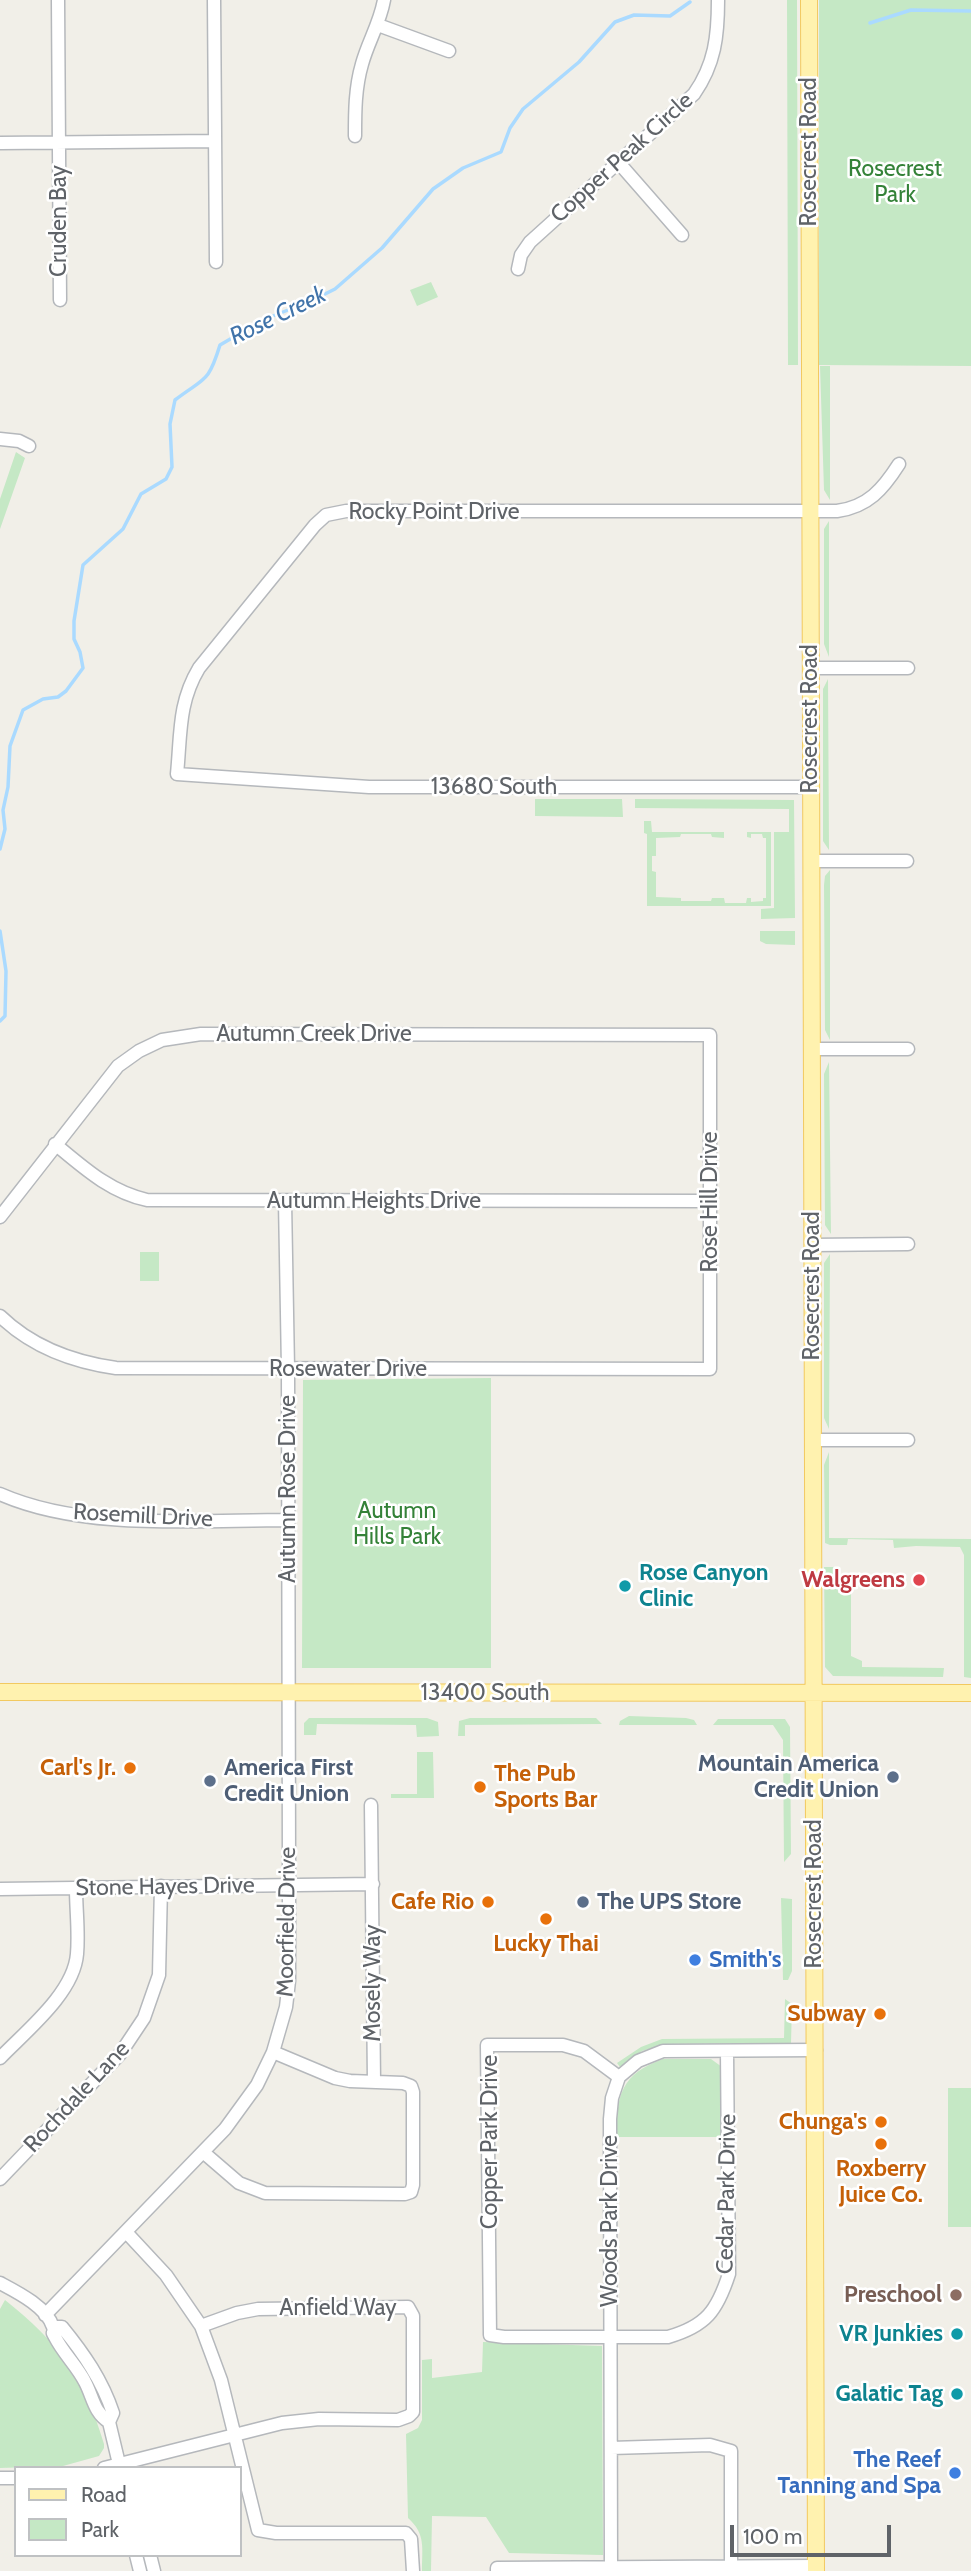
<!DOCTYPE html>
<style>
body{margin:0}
#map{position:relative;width:971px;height:2571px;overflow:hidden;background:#f1efe8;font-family:Cabin,sans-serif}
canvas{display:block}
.legend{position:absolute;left:14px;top:2466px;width:228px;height:91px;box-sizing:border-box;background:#fff;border:2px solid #bfc1c3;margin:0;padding:9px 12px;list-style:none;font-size:21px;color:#5f6368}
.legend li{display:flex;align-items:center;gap:14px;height:35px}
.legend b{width:35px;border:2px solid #bfc1c3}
.scale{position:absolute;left:730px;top:2525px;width:161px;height:32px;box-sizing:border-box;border:4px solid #5f6368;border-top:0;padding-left:9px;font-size:21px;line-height:24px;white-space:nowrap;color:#5f6368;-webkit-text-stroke:5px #fff;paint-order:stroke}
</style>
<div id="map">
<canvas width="971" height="2571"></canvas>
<ul class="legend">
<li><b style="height:9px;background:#fff2af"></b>Road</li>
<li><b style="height:19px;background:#c5e8c5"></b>Park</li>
</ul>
<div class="scale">100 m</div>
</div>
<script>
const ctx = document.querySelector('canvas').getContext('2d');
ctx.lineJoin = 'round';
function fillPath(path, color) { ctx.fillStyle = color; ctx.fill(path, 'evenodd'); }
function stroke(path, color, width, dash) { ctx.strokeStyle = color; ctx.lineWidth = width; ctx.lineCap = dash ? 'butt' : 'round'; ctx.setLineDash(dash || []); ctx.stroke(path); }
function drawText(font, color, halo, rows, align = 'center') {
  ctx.font = font + ' Cabin,sans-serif'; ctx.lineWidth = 5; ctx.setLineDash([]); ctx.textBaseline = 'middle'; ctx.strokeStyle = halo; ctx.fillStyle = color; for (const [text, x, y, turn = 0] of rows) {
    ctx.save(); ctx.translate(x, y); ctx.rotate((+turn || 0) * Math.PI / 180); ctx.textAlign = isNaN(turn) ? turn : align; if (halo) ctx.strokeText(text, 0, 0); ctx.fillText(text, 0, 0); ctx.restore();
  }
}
fillPath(new Path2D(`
 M787 0H797L798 365H788Z
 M819 0H971V366L819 365Z
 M431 282 438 297 417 306 410 290Z
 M820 366H830V500L824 490Z
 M16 452 25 458 0 529V499Z
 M829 521V657L824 644V529Z
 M828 679 829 850 823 841V689Z
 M535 799H622L623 817 535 816Z
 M635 799 794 800 795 918 761 919V909L774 908V832H789V809L635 808Z
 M644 821H651L652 832H724V838L712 837 711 834H681L680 837 656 838V856H652V871L656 872V897L681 898V901H711L712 898H724L725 903H746L747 898H751V902L763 901V898H766V838H763L762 834H751V838L747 837V832H771V906H647V834L644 833Z
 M830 870V1040L825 1030 824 885 825 876Z
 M760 931H795V945L766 944 760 941Z
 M829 1062 831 1234 825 1225 824 1074Z
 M140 1252H159V1281H140Z
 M830 1254 829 1429 824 1418V1263Z
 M491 1378V1668H302L303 1380Z
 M829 1452V1538L971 1539V1678L964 1677V1555L960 1547 916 1546 894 1548 893 1540 848 1539 847 1545H830L825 1543 824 1465Z
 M824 1567H837L838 1593H851V1656L862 1661V1667L944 1668 943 1677 833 1676 825 1667Z
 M629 1716 686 1718 694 1720 697 1725H619L620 1721Z
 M309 1718H427L438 1722 439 1736 417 1737 416 1725 317 1724 316 1735H304V1723Z
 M470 1718H596L602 1724 465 1725V1736H458L459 1721Z
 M718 1719H785L790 1727 791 1854 784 1862 783 1740 773 1725H713Z
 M417 1752H433L434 1798H391V1794H417Z
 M781 1898 792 1899V1971L788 1980H783Z
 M785 1999 792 2004 791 2043 665 2044 642 2051 620 2067 617 2063 641 2047 662 2039 784 2038Z
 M663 2059H711L722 2067 723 2137H617C616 2095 621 2074 663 2059Z
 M948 2088H971V2227H948Z
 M5 2300C59 2343 84 2377 104 2444V2448L99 2456 63 2466 0 2468V2309Z
 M483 2342 602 2346 603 2555 509 2553 486 2517 432 2516 431 2571H422C422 2548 426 2534 408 2518L406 2434 418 2428 422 2420V2360L432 2359V2378L482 2372Z`), '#c5e8c5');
stroke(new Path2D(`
 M870 23 911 10 971 11
 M0 849 5 829 3 810 8 787 10 746 23 710 43 699 58 697 66 691 83 668 80 652 74 639V621L83 565 123 529 141 494 166 479 172 467 170 424 175 400C205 377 208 384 220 345L263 320 313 300 335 289 382 248 433 189 463 168 501 152 510 128 523 109 579 62 615 22 634 15 670 16 690 2
 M0 931 6 971 5 1016 0 1021`), '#aadaff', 3.5);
const minor = new Path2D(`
 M58 0 60 300
 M214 0 216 262
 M378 25 449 51
 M355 136C355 112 355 88 362 64 368 42 380 23 384 0
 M0 143 215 141
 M619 163 682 235
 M518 269 521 255 530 242 694 94C715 64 718 36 718 0
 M0 439 19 441 29 446
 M810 668H908
 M811 787H369L177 774C181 734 178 703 199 668L315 525 326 515 346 511H837C868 507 883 489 899 464
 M811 861H907
 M811 1049H908
 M55 1144C84 1168 110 1192 147 1200L710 1201
 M0 1217 118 1066 139 1051 162 1040 201 1034 710 1035V1369L116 1368C73 1362 32 1347 0 1316
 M812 1245 908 1244
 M812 1440H908
 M0 1494C84 1531 197 1520 288 1520
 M371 1805 374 2082
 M0 1889 373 1884
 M0 2058C26 2031 74 1993 77 1954 79 1932 76 1910 76 1888
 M619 2077 584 2051 563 2045H487L490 2335 504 2337H668C706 2326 717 2311 729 2274L727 2052
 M203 2152 239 2183 265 2193 405 2194 411 2192 413 2185V2092L411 2086 403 2083 350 2081 335 2078 273 2052
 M0 2179 120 2054 144 2018 159 1975 161 1886
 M126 2232 166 2275 201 2326 221 2380 258 2530 276 2533H406L411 2539 413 2571
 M0 2283C17 2292 47 2307 53 2327 56 2337 50 2329 55 2337 63 2353 77 2366 85 2382 93 2397 94 2413 109 2422
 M45 2315 225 2129 257 2085 273 2052 286 2007 289 1981V1871L288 1369 285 1201
 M53 2327H62C84 2354 102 2380 113 2413L109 2422 120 2468
 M611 2448 710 2445 731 2451V2571
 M104 2468 282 2423 319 2419 398 2420 409 2416 413 2412V2316L408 2307 258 2309 237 2313 201 2326
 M0 2478H16
 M136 2555 140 2571
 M150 2555 154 2571
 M497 2571V2568L816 2566
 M611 2571 610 2119 612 2098 619 2077 638 2061 663 2051 816 2050`);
const major = new Path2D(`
 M809 0 816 2571
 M0 1692 971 1693`);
stroke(minor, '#b5b8bc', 15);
stroke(major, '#f2c960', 18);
stroke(minor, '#fff', 12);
stroke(major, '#fff2af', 16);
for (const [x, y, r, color] of [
 [919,1580,7,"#e0444e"],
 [625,1586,7,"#0f9aa8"],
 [130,1768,7,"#e8710a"],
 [893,1777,7,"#5c6f8a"],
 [210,1781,7,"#5c6f8a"],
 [480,1787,7,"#e8710a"],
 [488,1902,7,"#e8710a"],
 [583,1902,7,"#5c6f8a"],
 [546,1919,7,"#e8710a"],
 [695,1960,7,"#3f7fe0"],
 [880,2014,7,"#e8710a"],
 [881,2122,7,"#e8710a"],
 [881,2144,7,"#e8710a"],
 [956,2295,7,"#8d6e63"],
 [957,2334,7,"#0f9aa8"],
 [957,2394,7,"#0f9aa8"],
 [955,2473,7,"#3f7fe0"]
]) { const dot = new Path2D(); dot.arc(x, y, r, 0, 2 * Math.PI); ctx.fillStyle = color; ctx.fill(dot); stroke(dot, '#fff', 2.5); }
drawText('23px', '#5f6368', '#fff', [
 ["Rosecrest Road",809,152,-90],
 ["Copper Peak Circle",622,158,-42],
 ["Cruden Bay",59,221,-90],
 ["Rocky Point Drive",434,512],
 ["Rosecrest Road",810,719,-90],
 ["13680 South",494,787],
 ["Autumn Creek Drive",314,1034],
 ["Autumn Heights Drive",374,1201],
 ["Rose Hill Drive",710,1202,-90],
 ["Rosecrest Road",812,1286,-90],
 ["Rosewater Drive",348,1369],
 ["Autumn Rose Drive",288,1489,-90],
 ["Rosemill Drive",143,1516,3],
 ["13400 South",485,1693],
 ["Stone Hayes Drive",165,1887,-1],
 ["Rosecrest Road",814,1894,-90],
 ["Moorfield Drive",287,1922,-89],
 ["Mosely Way",373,1983,-90],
 ["Rochdale Lane",77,2097,-47],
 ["Copper Park Drive",490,2142,-90],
 ["Cedar Park Drive",727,2194,-89],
 ["Woods Park Drive",610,2221,-90],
 ["Anfield Way",338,2308]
]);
drawText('23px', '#348238', '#fff', [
 ["Rosecrest",895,169],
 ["Park",895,195],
 ["Autumn",397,1511],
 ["Hills Park",397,1537]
]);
drawText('bold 23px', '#0d838f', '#fff', [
 ["Rose Canyon",639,1573,"left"],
 ["Clinic",639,1599,"left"],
 ["VR Junkies",943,2334],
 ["Galatic Tag",943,2394]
], 'right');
drawText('bold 23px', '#be3a42', '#fff', [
 ["Walgreens",905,1580]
], 'right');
drawText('bold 23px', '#4e5e75', '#fff', [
 ["Mountain America",879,1764,"right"],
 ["Credit Union",879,1790,"right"],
 ["America First",224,1768],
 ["Credit Union",224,1794],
 ["The UPS Store",597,1902]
], 'left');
drawText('bold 23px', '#c56008', '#fff', [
 ["Carl's Jr.",116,1768],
 ["The Pub",494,1774,"left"],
 ["Sports Bar",494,1800,"left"],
 ["Cafe Rio",474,1902],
 ["Lucky Thai",546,1944,"center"],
 ["Subway",866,2014],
 ["Chunga's",867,2122],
 ["Roxberry",881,2169,"center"],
 ["Juice Co.",881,2195,"center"]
], 'right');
drawText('bold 23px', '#366cbe', '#fff', [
 ["Smith's",709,1960],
 ["The Reef",941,2460,"right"],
 ["Tanning and Spa",941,2486,"right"]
], 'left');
drawText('bold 23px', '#785e54', '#fff', [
 ["Preschool",942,2295]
], 'right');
drawText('italic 24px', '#4174aa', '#fff', [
 ["Rose Creek",278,316,-26]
]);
</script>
